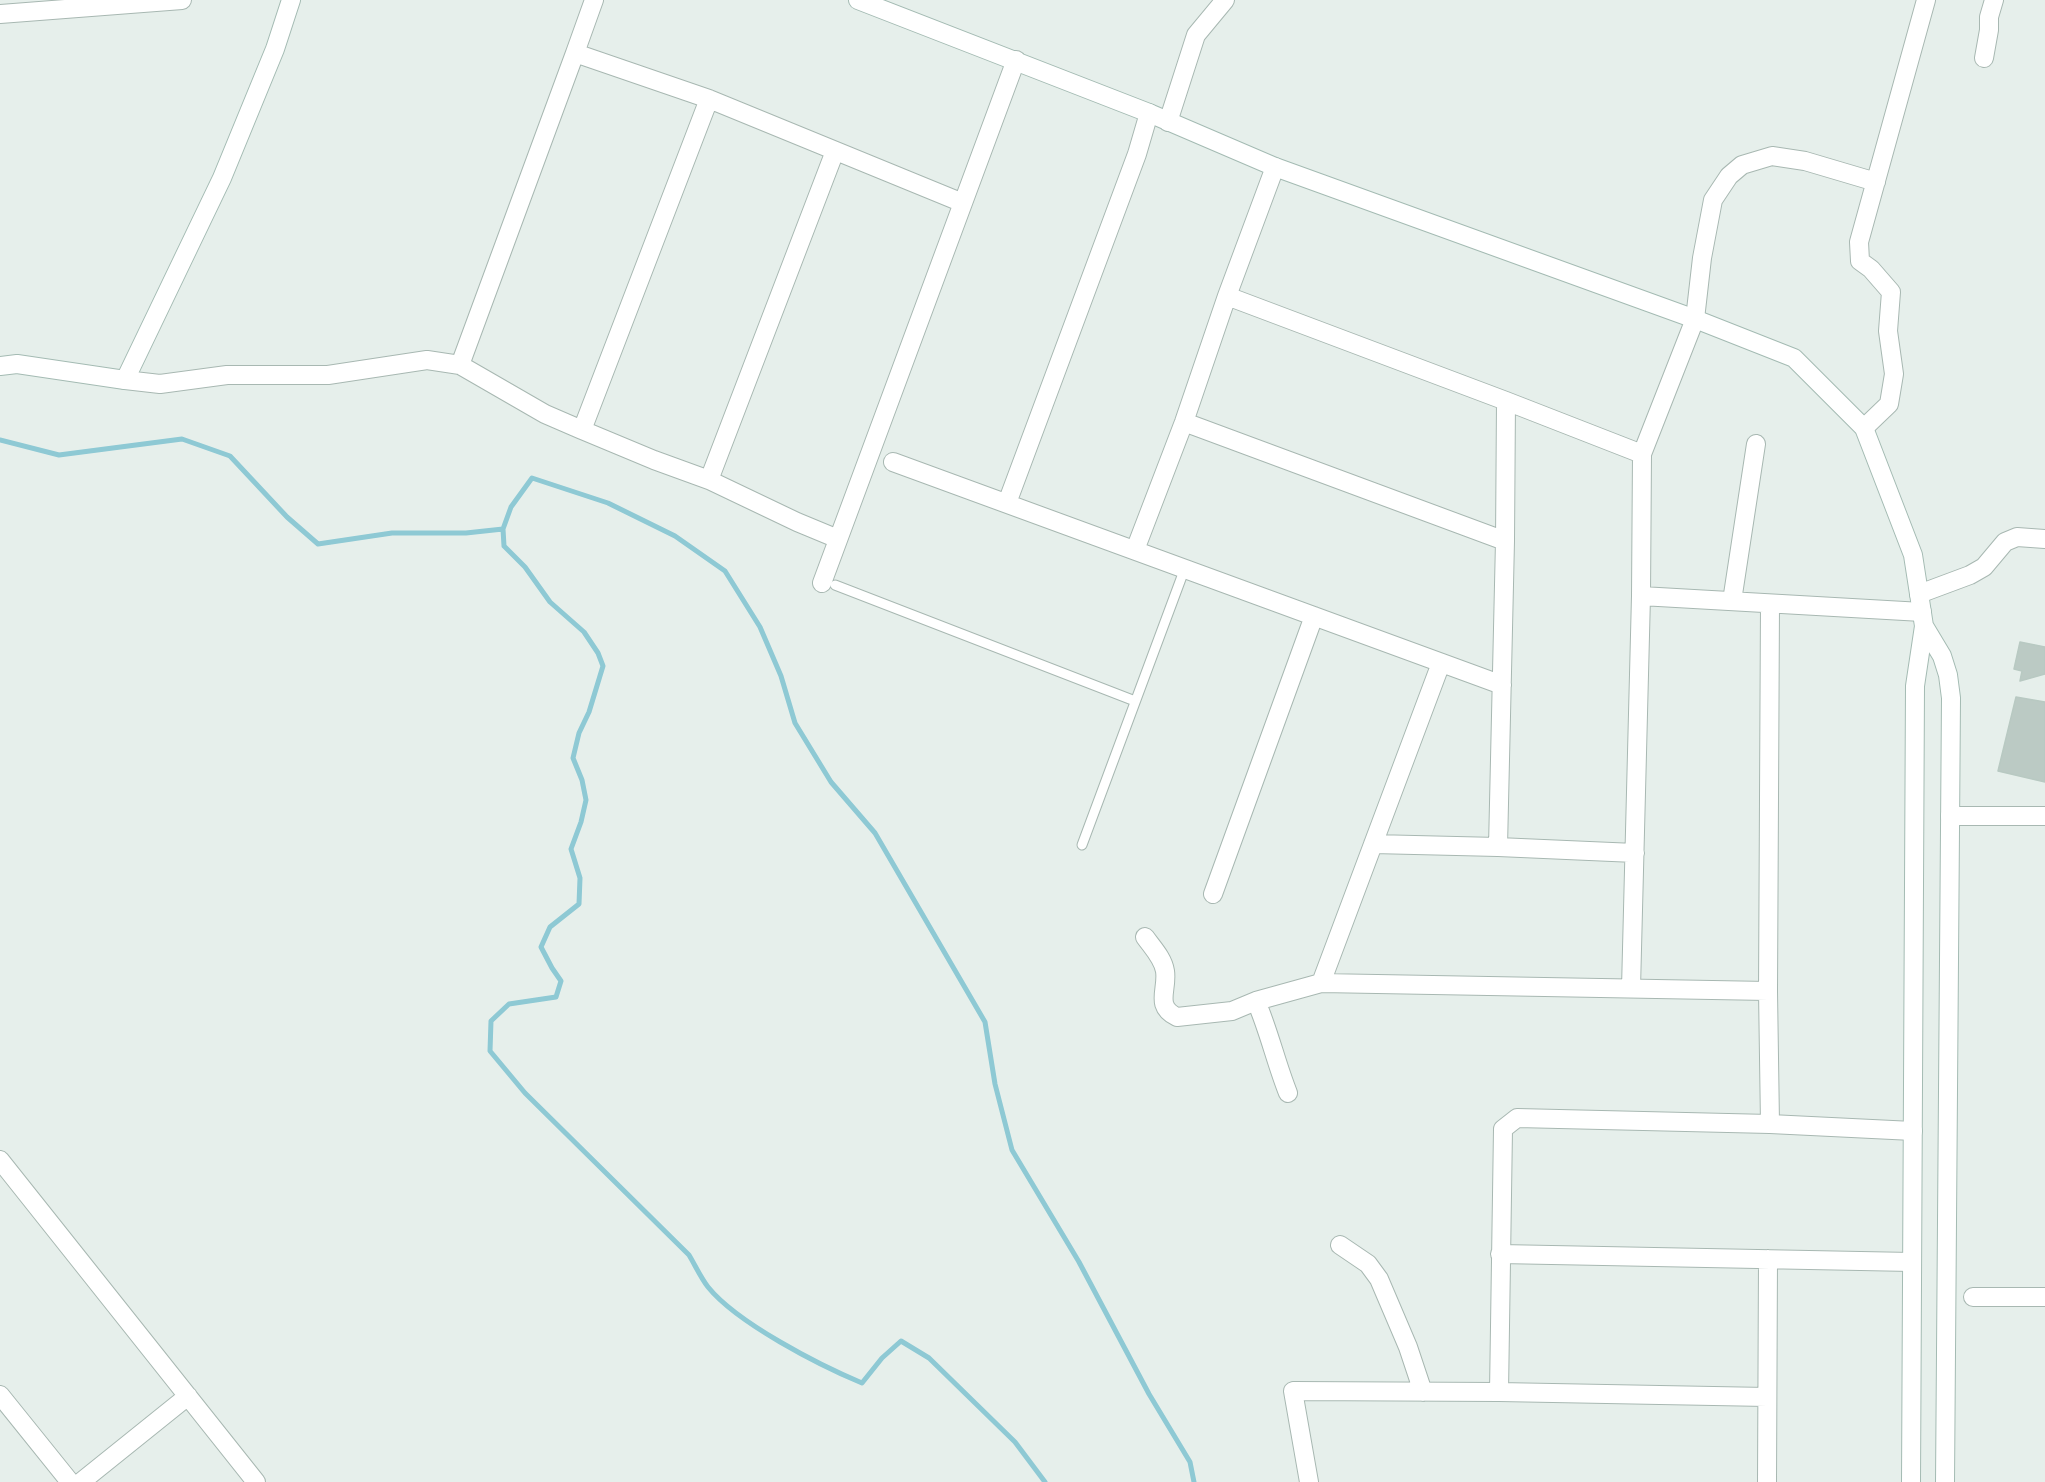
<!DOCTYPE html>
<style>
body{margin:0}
canvas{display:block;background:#e6efeb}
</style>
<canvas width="2045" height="1482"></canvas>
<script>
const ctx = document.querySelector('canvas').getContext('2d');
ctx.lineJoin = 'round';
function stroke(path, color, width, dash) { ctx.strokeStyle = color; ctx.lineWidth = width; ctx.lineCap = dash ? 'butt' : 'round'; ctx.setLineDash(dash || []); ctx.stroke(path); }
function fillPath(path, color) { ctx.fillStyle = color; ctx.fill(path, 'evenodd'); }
stroke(new Path2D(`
 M0 440 59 455 182 439 230 456 287 517 318 544 392 533H466L503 529 511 507 532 478 608 503 675 536 725 571 760 627 781 676 795 723 831 782 875 833 985 1022 995 1084 1012 1150 1079 1262 1149 1394 1190 1462 1194 1482
 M503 529 504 546 525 567 550 602 584 632 598 653 603 666 589 712 579 733 573 758 582 780 586 800 581 822 571 849 580 878 579 904 550 927 541 947 552 968 561 981 556 997 509 1004 491 1021 490 1051 525 1093 689 1255C695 1265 701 1278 708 1287 737 1323 819 1365 862 1383L882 1358 901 1341 929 1358 1015 1442 1045 1482`), '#8ec9d4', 5);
const building = new Path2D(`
 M2020 642 2045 647V674L2020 681 2022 671 2014 669Z
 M2016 697 2045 702V782L1998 771Z`);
fillPath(building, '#bbcac4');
stroke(building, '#b8c9c2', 1.5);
const lane = new Path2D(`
 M835 585 1135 701
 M1082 845 1185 568`);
const street = new Path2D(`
 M0 14 182 0
 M575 53 594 0
 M1984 58 1989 30V17L1994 0
 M1168 122 1196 35 1225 0
 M1227 296 1275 167
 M460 365 575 53 709 99 963 203
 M125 380 160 384 227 375H328L427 360 460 365 545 414 582 430 709 99
 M1184 422 1505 541
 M1864 428 1889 404 1894 374 1888 331 1891 292 1871 269 1860 261 1859 242 1926 0
 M582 430 654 460 709 480 797 522 838 539
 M893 462 1502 685
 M709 480 835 151
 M1007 503 1137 154 1149 113
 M1135 550 1184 422 1227 296 1506 401 1642 454
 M822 583 1016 60
 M1919 594 1970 575 1984 567 2005 542 2017 537 2045 539
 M1641 596 1922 612
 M1732 601 1756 444
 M1950 816H2045
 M1373 844 1498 847 1635 853
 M1498 847 1505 541 1506 401
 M1213 894 1314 616
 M1145 937C1152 947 1163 958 1165 971 1168 990 1154 1006 1177 1017L1232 1011 1256 1001 1321 983 1768 991
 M1321 983 1441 663
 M1631 988 1641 596 1642 454 1695 319 1702 258 1713 200 1729 176 1742 165 1772 156 1805 161 1876 182
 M1256 1001C1269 1031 1276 1063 1288 1093
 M1770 1124 1768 991 1770 604
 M0 1160 256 1482
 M1340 1245 1368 1264 1379 1279 1408 1347 1423 1392
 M1500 1254 1912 1262
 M1973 1297H2045
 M1499 1392 1503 1129 1517 1118 1770 1124 1913 1131
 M0 1395 70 1482
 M81 1482 188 1396
 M1309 1482 1293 1391 1499 1392 1767 1397
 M1767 1482 1768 1259`);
const secondary = new Path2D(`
 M858 0 1149 113 1275 167 1695 319 1794 358 1864 428 1913 555 1924 626 1915 686 1911 1482
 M0 366 17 364 125 380 222 178 275 49 291 0
 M1924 626 1942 656 1948 675 1951 698 1945 1482`);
stroke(lane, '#a8b8b2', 11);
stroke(street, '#a8b8b2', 20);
stroke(secondary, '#a4bbb3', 20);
stroke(lane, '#fff', 9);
stroke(street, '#fff', 18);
stroke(secondary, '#fff', 18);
</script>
